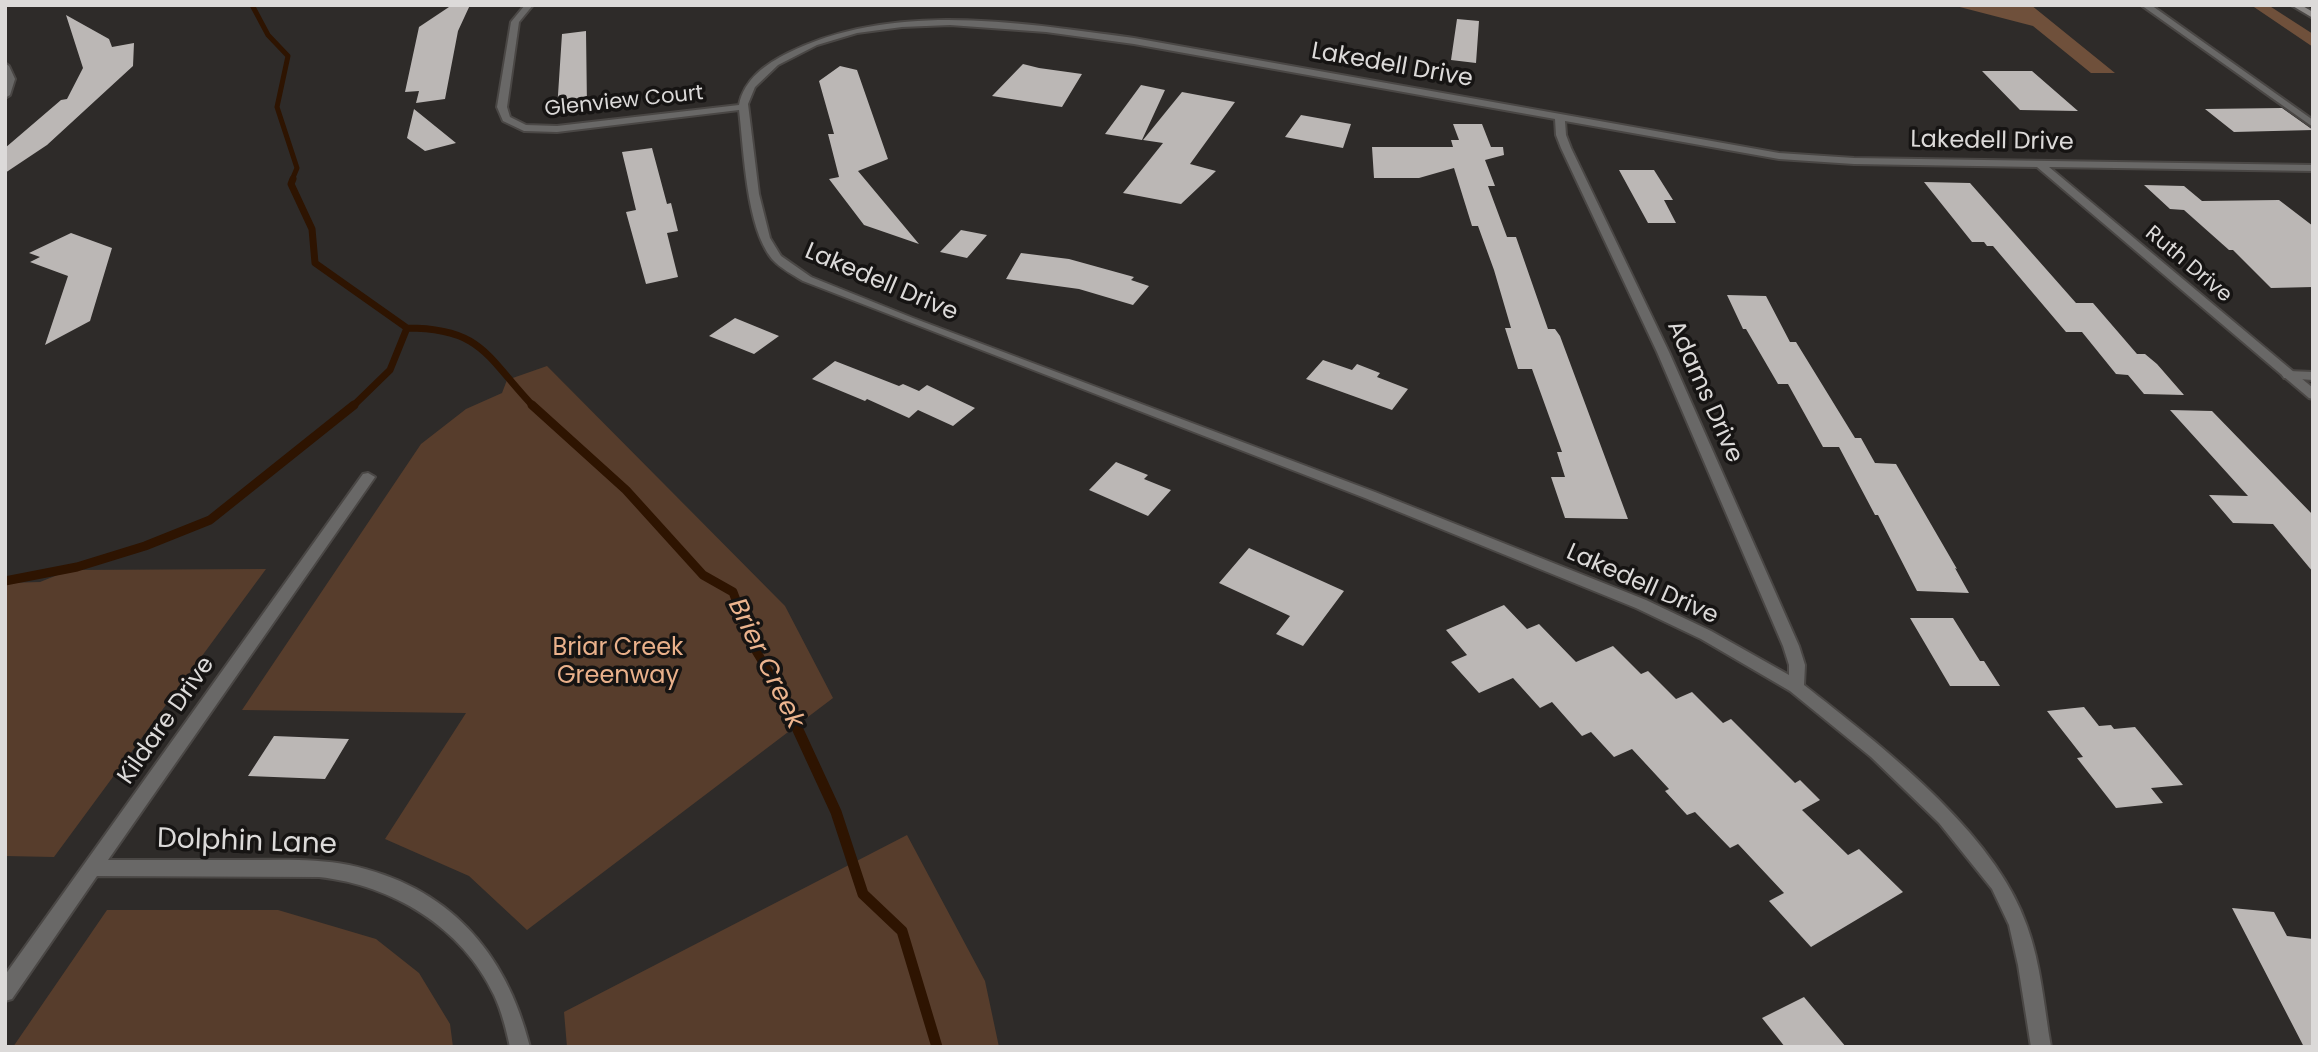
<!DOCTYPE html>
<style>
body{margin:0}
#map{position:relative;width:2318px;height:1052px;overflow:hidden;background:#2e2b29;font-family:Poppins,sans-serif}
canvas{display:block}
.frame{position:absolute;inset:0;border:7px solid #dcdad9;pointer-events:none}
</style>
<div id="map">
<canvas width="2318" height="1052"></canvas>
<div class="frame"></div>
</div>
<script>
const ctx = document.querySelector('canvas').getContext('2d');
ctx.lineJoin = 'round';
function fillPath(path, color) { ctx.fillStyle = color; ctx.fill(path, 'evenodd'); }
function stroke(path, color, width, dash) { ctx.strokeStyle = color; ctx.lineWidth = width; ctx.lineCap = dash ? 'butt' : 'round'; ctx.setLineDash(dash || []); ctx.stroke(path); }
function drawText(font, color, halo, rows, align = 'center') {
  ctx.font = font + ' Poppins,sans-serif'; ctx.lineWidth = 7; ctx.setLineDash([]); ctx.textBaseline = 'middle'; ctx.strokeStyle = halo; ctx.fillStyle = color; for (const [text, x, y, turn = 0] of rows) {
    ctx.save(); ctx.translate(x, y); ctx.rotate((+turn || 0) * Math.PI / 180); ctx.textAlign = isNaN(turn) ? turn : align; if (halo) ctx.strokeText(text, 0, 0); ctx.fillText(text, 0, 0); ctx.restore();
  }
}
fillPath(new Path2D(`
 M547 366 785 606 833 698 527 930 469 876 385 839 466 713 242 710 421 444 466 409 502 393 507 380Z
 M266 569 54 857 5 856V583L40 582 70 570Z
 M907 835 985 981 999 1047H567L564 1012Z
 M107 910H278L376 939 419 973 450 1024 453 1047H13Z`), '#573d2c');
fillPath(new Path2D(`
 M1952 5H2031L2115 73H2091L2033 26Z
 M2251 5H2268L2313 34V47Z`), '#6f503b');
stroke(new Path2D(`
 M252 5 268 35 288 56 277 107 297 168 292 180`), '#2e1401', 5);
stroke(new Path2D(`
 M293 179 291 184 312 229 315 263 407 328
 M407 328C483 328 487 358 534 407
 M352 407 390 370 407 328`), '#2e1401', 7);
stroke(new Path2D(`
 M532 405 626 490 703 575 733 592 753 646 781 692
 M5 581 77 567 145 546 210 520 354 405`), '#2e1401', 9);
stroke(new Path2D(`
 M780 691 836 812 863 894 902 931 937 1047`), '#2e1401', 11);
fillPath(new Path2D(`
 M452 5H470L458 31 445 99 416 103 419 91 405 92 419 27Z
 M66 15 109 39 112 47 134 43 133 66 47 145 5 173V148L61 100 67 99 83 68Z
 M1457 19 1479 21 1476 63 1451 60Z
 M586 31 587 107 571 112 567 108 557 110 562 34Z
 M1023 64 1039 68 1082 74 1062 107 992 96Z
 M840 66 857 70 888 159 858 171 919 244 864 225 829 179 839 177 828 134H834L819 81Z
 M1982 71H2032L2078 111 2020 110Z
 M1141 85 1165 90 1142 140 1105 134Z
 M1182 92 1235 102 1190 164 1216 171 1181 204 1123 193 1163 143 1143 140Z
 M2282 108 2313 130 2234 132 2205 109Z
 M414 109 456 143 425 151 407 138Z
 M1301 115 1351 124 1343 148 1285 137Z
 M1453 124H1482L1491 147H1503L1504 155 1485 160 1495 186H1488L1507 237H1516L1548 329H1555L1560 336 1628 519 1565 518 1551 477H1565L1557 452H1562L1532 369H1518L1505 328H1511L1494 270 1478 226H1472L1454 168 1419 178H1374L1372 147H1453L1451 140H1459Z
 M652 148 667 204 671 203 678 231 667 233 678 277 646 284 626 212 636 210 622 152Z
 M1619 170H1654L1673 200H1664L1676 223H1648Z
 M1924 182 1970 183 2076 303H2093L2137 354H2145L2157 364 2184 395 2144 394 2128 375 2116 374 2082 332H2066L1993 246H1987L1984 242H1972Z
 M2144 185 2184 186 2202 201 2279 200 2313 226V287L2271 288 2233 250H2229L2184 210 2170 209Z
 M961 230 987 235 967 258 940 252Z
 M71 233 112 248 90 321 45 345 68 276 30 262 40 257 29 253Z
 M1021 253 1069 259 1134 277 1131 280 1149 286 1133 305 1079 289 1006 279Z
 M1727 295 1766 296 1790 342H1796L1855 438H1861L1875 463 1896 464 1957 569 1955 568 1969 593 1917 591 1878 515H1875L1839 447H1823L1788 384H1778L1746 329H1743Z
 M735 318 779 336 754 354 709 336Z
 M1323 360 1352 370 1357 364 1380 373 1377 377 1408 389 1392 410 1306 379Z
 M835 361 899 386 903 384 919 391 927 385 975 408 953 426 918 410 909 418 867 399 865 401 812 379Z
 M2170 410 2212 411 2313 515V572L2273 524 2233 523 2209 495 2248 496Z
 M1116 462 1148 475 1144 479 1171 490 1148 516 1089 490Z
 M1249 548 1344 591 1303 646 1276 634 1290 616 1219 583Z
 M1504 605 1527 629 1539 624 1576 662 1613 646 1641 674 1648 671 1676 699 1692 692 1723 723 1731 719 1795 783 1800 780 1820 800 1802 810 1848 855 1859 849 1903 892 1811 947 1769 901 1784 893 1738 844 1730 848 1695 812 1687 815 1665 791 1669 789 1632 749 1614 757 1591 732 1582 736 1552 702 1540 708 1513 678 1479 693 1451 662 1467 655 1446 630Z
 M1910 618H1953L1980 661H1984L2000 686H1950Z
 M2084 707 2099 726 2111 725 2114 729 2135 727 2183 785 2151 788 2163 803 2116 808 2077 758 2083 757 2047 711Z
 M274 736 349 739 325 779 248 776Z
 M2232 908 2274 912 2287 936 2313 939V1047H2304Z
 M1804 997 1846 1047H1785L1762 1018Z`), '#bbb7b5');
const lane = new Path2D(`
 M2288 371 2313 372V380L2284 378 2282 375 2284 372Z`);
const street = new Path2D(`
 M525 5H533L519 22 507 107 510 117 526 125 557 126 739 105C744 79 766 64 788 53 894 0 1022 23 1134 38L1779 153 1854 158 2313 165V171L2049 167 2313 388V399L2309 398 2037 167 1854 164 1779 159 1565 121 1566 135 1571 148 1669 352 1799 646 1805 665 1804 685C1879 744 1996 833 2027 926 2041 964 2044 1007 2051 1047H2031L2018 965 2009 925 1992 889 1939 823 1871 757 1790 691 1701 639 1636 608 1365 498 803 281C793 275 780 268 772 259 746 227 744 151 739 110L557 132 524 131 503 121 497 107 511 22ZM950 25 1046 32 1134 44 1555 119 1556 135 1561 148 1657 352 1783 646 1789 665V675L1711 631 1646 600 1375 492 913 318 811 277 781 256 770 238 759 194 748 104 755 87 778 65 817 45 857 33 902 27Z
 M2141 5H2151L2313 120V127Z
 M5 63 9 66 15 79 10 95 5 98Z
 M368 473 375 477 373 480 108 860C153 860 197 860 242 860 278 860 314 858 349 865 448 886 506 951 530 1047H510C506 1029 502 1012 494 995 462 927 392 885 319 877L97 876 12 999 5 1001V975L363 474Z`);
const secondary = new Path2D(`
 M2291 5H2301L2313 12V18Z`);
stroke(lane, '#4a4745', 4);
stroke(street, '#4a4745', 4);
stroke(secondary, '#4a4745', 4);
fillPath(lane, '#696867');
fillPath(street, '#696867');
fillPath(secondary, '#8c8987');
drawText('21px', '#dcdad9', '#161413', [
 ["Glenview Court",624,102,-6],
 ["Ruth Drive",2188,265,40]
]);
drawText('24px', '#dcdad9', '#161413', [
 ["Lakedell Drive",1392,66,10],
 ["Lakedell Drive",1992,142,1],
 ["Lakedell Drive",881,283,23],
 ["Adams Drive",1704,392,66],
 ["Lakedell Drive",1642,585,24],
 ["Kildare Drive",167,721,-55]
]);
drawText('24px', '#eab18b', '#161413', [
 ["Briar Creek",618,649],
 ["Greenway",618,677]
]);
drawText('italic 26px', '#ecb48e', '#161413', [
 ["Brier Creek",765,664,64]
]);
drawText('28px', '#dcdad9', '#161413', [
 ["Dolphin Lane",247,843,2]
]);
</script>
